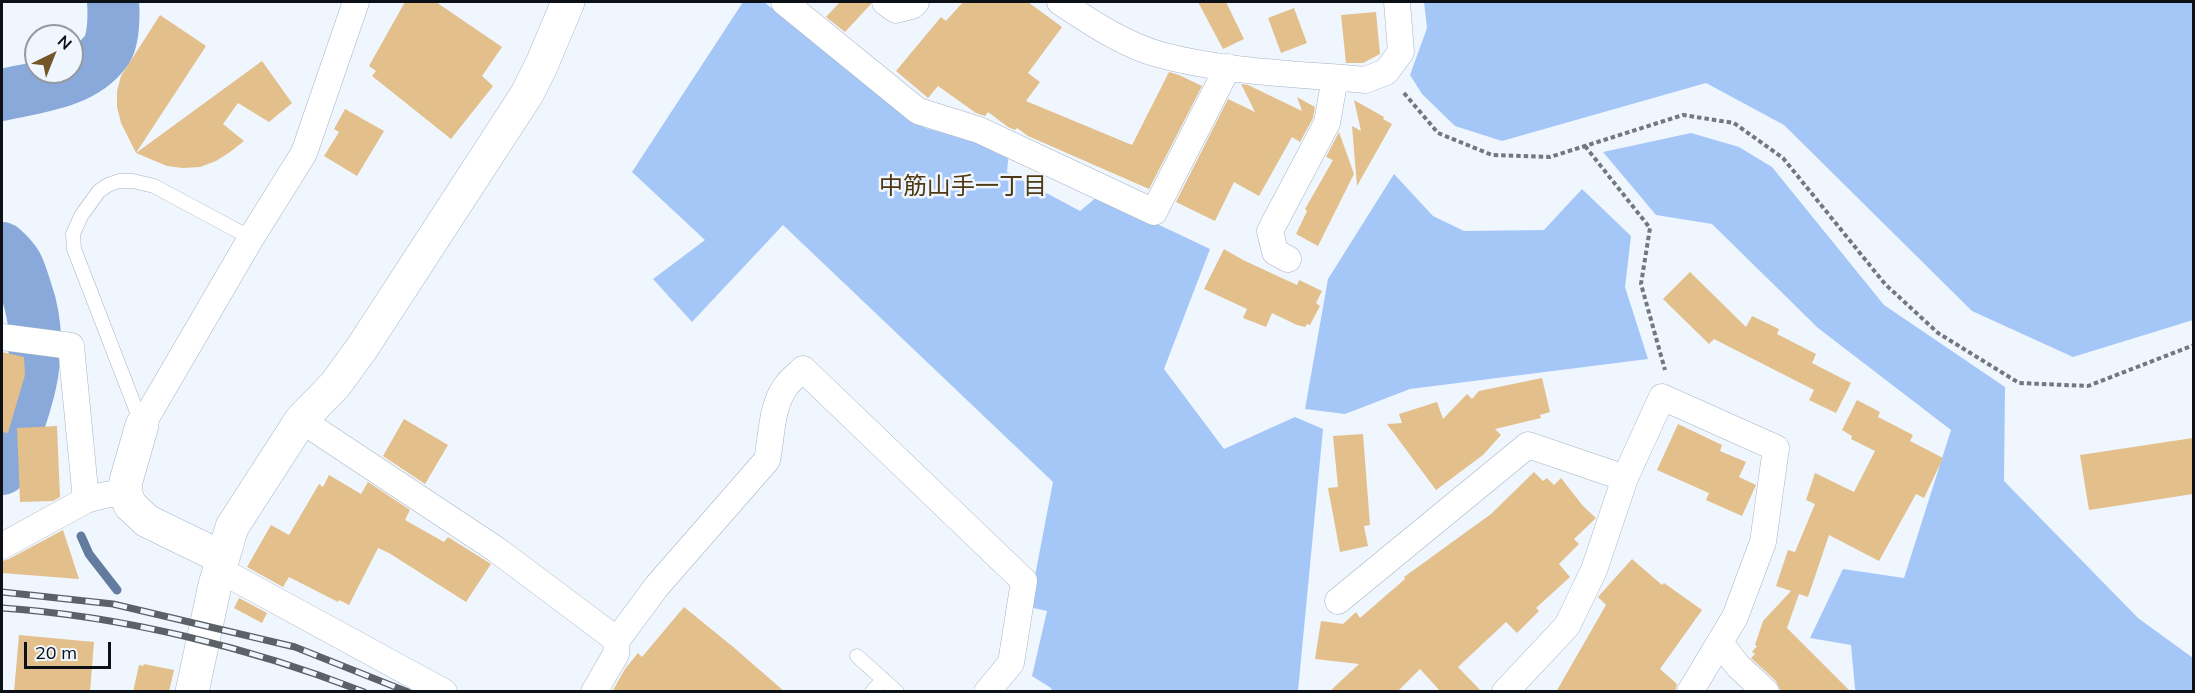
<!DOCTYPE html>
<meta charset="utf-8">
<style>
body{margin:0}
#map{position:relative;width:2195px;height:693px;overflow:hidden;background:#f0f6fe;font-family:Mulish,sans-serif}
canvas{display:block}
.frame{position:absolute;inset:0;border:3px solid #0c1117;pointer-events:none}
.north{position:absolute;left:24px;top:24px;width:60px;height:60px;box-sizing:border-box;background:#f0f6fe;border:2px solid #959aa2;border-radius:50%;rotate:43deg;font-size:16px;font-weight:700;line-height:24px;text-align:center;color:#0c1117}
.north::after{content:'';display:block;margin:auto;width:21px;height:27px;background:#73572a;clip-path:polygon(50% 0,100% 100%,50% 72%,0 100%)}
.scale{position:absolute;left:24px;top:642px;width:87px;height:27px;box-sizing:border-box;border:3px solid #0c1117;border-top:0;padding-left:8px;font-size:18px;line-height:21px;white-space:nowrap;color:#0c1117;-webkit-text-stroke:4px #f0f6fe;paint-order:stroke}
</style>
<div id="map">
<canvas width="2195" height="693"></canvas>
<div class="frame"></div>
<div class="north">N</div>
<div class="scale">20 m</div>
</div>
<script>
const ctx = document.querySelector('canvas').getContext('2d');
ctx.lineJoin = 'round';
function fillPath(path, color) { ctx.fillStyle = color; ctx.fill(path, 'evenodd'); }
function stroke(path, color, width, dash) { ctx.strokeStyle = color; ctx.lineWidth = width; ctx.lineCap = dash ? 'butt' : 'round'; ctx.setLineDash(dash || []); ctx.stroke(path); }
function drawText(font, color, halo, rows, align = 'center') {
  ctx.font = font + ' Mulish,"Noto Sans JP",sans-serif'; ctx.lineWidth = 5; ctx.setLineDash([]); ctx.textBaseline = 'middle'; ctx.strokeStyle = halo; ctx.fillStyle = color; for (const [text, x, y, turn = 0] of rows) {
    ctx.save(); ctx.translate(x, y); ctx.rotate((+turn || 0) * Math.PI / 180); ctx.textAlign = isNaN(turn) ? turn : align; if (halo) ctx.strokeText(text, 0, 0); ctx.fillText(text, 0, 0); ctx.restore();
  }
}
fillPath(new Path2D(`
 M743 2H764L925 128 1009 150 1007 172 1080 211 1098 196 1210 249 1164 369 1224 449 1295 417 1323 429 1298 691H1052L1051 688 1032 676 1047 611 1029 607 1053 482 783 225 692 322 653 279 705 240 632 172Z
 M1424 2H2193V320L2073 357 1972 311 1784 125 1706 83 1502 141 1455 126 1422 94 1410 75 1427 28Z
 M1691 133 1739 147 1772 167 1884 305 2005 387 2004 481 2138 618 2193 658V691L1859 692 1855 689 1851 645 1810 638 1843 569 1904 578 1951 430 1818 328 1712 224 1656 215 1603 152Z
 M1394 174 1433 216 1464 231 1544 230 1582 189 1631 236 1625 287 1648 359 1410 389 1345 414 1305 409 1328 279Z`), '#a5c7f8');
stroke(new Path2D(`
 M81 536 89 554 117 590`), '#637b9f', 9);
stroke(new Path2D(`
 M2 95C37 87 83 83 106 51 114 41 114 14 113 2
 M2 248C19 263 19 269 26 290 49 355 24 409 2 469`), '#88a9d9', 52);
fillPath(new Path2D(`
 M405 2H436L502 47 482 76 493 86 451 139 372 76 376 71 369 66Z
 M840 2H870L871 4 845 32 826 17Z
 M963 2H1028L1062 27 1028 73 1040 82 1026 101 1132 145 1169 72 1179 75 1202 86 1149 189 1028 136 1017 128 1015 130 1008 127 988 112 985 116 976 113 938 86 928 98 896 71 941 17 946 21Z
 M1198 2H1226L1244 39 1223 49Z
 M1294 8 1307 43 1281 53 1268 18Z
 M1376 12 1380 54 1363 63H1346L1341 15Z
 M160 15 206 46 136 153 121 123 117 107V91L121 76Z
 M262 61 292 103 269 122 238 103 223 124 244 141 230 152 216 161 200 167 183 168 167 166 136 153Z
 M1241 84 1248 85 1302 111 1297 97 1315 107 1313 118 1300 142 1292 137 1259 196 1234 182 1215 221 1176 202 1228 99 1255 112Z
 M1354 100 1384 117 1383 119 1392 124 1357 186 1352 126 1361 131Z
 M345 109 384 131 357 176 324 156 339 132 334 129Z
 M1339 132 1354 174 1318 246 1296 234 1307 211 1305 209 1333 160 1326 157Z
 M1224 249 1243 260 1297 285 1299 280 1322 291 1316 303 1320 306 1310 325 1307 324 1305 327 1297 325 1272 313 1266 327 1243 318 1247 309 1204 289Z
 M1690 272 1746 327 1752 316 1779 329 1777 334 1816 354 1812 363 1851 383 1836 413 1809 400 1814 390 1714 339 1709 344 1663 299Z
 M2 352 24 357 25 375 8 433 2 432Z
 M1542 378 1550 412 1540 415 1541 418 1495 429 1501 435 1483 455 1436 490 1387 424 1402 423 1399 414 1437 402 1443 419 1467 394 1472 399 1479 391Z
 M1857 400 1880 412 1878 417 1913 435 1910 441 1943 458 1924 498 1916 494 1879 561 1829 535 1808 597 1799 594 1787 628 1851 692H1781L1776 681 1751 658 1755 654 1752 652 1757 646 1755 645 1763 621 1791 591 1776 586 1788 550 1795 552 1815 504 1806 500 1815 473 1854 492 1875 451 1851 439 1852 436 1842 430Z
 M404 419 448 445 425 484 383 456Z
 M1678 424 1722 445 1720 451 1746 462 1739 477 1756 485 1742 516 1706 500 1709 493 1657 470Z
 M57 426 60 497 53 501 20 502 17 428Z
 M1363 434 1370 525 1364 526 1368 546 1340 552 1328 488 1338 487 1333 436Z
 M2193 438V494L2089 510 2080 455Z
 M1534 472 1543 481 1547 478 1554 485 1561 478 1583 506 1596 518 1574 539 1579 544 1559 564 1570 577 1536 608 1539 611 1517 633 1506 622 1458 667 1482 692H1441L1420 669 1397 692H1329L1359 664 1315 659 1321 621 1343 624 1356 612 1360 618 1405 579 1404 577 1491 514Z
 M329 475 361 494 368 482 410 510 405 520 444 542 448 537 491 564 466 602 389 553 378 548 349 605 339 600 338 602 289 577 283 587 247 567 271 525 289 535 319 484 323 487Z
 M63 530 79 579 2 573V561L9 559Z
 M1632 559 1662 585 1664 583 1702 610 1660 669 1677 684 1675 692H1556L1606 605 1598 597Z
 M239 598 267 613 262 623 234 608Z
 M684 607 732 646 785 692H612L625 669 638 653 642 657Z
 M19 635 94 642 90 692H14Z
 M144 664 174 670 169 692H133L139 665 143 666Z`), '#e2bf8b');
const lane = new Path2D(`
 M142 425 74 249 73 234 81 216 99 191 108 185 119 181H133L154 186 251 238
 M857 656 897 692
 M872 692 883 679`);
const street = new Path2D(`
 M784 2 918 111 979 130 1154 212 1228 67
 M885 2 896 10 912 6 916 2
 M1060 2C1090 22 1126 46 1161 55 1224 72 1299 74 1365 80L1386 72 1401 52 1397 2
 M1288 259 1275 252 1270 231 1327 123 1335 78
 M2 337 71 346 86 500
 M301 420 497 550 617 640 657 586 767 460C772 436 771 406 786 386 791 379 798 374 803 369L1024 581 1011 663 987 692
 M142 425 251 238 304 153 356 2
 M2 546 86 500 105 495 125 492
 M220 570 444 692
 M1338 601 1528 445 1625 478
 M1720 643 1738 666 1766 692
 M594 692 616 654 617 640
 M1505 692 1567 626 1594 570 1625 478 1662 397 1776 448 1763 542 1735 617 1690 692`);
const secondary = new Path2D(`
 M142 425 126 481 125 492 130 505 147 521 223 558
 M192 692 215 585 232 527 301 420 335 385 362 348 527 94 542 64 568 2`);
stroke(lane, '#a6b3c6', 15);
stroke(street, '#a6b3c6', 27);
stroke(secondary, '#a6b3c6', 34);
stroke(new Path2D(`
 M1404 93 1438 133 1492 155 1550 157 1683 115 1734 123 1783 158 1885 284 1938 333 2019 383 2088 386 2194 345
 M1585 146 1650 228 1641 284 1665 370`), '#73787f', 4, [4.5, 3]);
stroke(lane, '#fff', 14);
stroke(street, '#fff', 26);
stroke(secondary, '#fff', 33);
const rail = new Path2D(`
 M2 592 113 604 295 647 408 692
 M2 608C122 616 252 648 364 692`);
stroke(rail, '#5c6168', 7);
stroke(rail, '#f0f6fe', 4.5, [14]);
drawText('24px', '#4f3915', '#f0f6fe', [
 ["中筋山手一丁目",963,187]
]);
</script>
